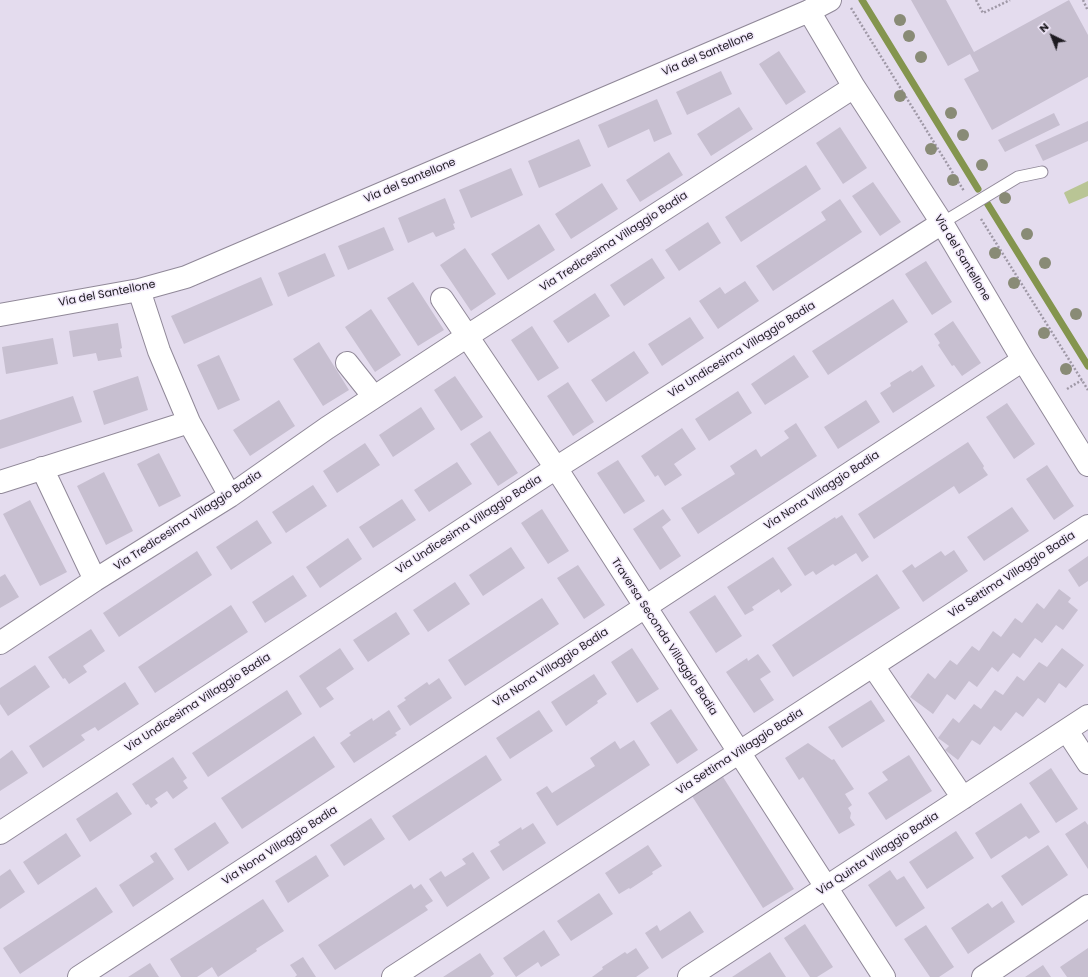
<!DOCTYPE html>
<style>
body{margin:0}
#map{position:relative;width:1088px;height:977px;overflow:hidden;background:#e4dcee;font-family:Poppins,sans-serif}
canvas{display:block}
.north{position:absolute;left:1032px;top:16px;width:40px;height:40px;-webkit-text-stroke:3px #f2e9fb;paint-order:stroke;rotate:317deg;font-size:11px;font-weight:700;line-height:16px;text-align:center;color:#1e1b21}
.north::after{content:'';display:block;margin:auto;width:14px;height:18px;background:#1e1b21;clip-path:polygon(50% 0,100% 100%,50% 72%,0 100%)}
</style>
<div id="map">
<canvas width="1088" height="977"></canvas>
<div class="north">N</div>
</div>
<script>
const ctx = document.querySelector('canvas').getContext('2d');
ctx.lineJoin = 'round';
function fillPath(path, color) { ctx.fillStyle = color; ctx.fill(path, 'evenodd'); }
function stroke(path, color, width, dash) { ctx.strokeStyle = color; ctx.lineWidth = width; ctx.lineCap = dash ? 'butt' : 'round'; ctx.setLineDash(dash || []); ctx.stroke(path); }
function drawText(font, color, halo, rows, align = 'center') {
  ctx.font = font + ' Poppins,sans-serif'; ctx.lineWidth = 3; ctx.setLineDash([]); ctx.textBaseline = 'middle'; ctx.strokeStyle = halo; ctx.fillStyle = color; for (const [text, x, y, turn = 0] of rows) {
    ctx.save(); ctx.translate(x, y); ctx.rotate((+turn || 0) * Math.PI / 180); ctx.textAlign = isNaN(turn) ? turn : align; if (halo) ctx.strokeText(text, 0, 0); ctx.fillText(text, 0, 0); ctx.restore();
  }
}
fillPath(new Path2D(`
 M1088 181V196L1069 204 1064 193 1065 192Z`), '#b9c595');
stroke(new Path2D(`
 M862 0 978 189
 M987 203 1088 366`), '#84954e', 7);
fillPath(new Path2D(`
 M911 0H946L974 52 1069 0 1088 35V77L992 130 964 79 979 71 970 54 948 66Z
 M779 51 806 92 786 105 759 64Z
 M721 71 732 94 687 115 676 92Z
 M657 99 672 134 654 142 649 129 608 148 598 125Z
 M739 107 753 129 711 156 697 134Z
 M1054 113 1060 125 1005 152 998 140Z
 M1088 121V141L1043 161 1035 145Z
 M840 127 867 168 843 184 816 143Z
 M579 139 591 166 539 188 528 161Z
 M669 152 683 175 640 202 626 180Z
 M806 165 821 189 741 242 725 217Z
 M511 168 523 195 471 218 459 190Z
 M873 182 901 222 880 236 852 196Z
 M602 183 618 209 571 239 555 214Z
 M445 198 455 223 453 224 455 229 436 237 433 232 408 243 398 218Z
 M840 199 862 232 773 291 756 266 826 220 821 212Z
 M708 222 721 243 679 271 665 250Z
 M539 224 555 250 508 280 491 254Z
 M384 227 394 250 348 270 338 246Z
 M465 248 496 294 471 311 440 265Z
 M325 253 335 276 288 297 278 273Z
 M652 258 665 278 624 306 610 285Z
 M926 261 952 302 932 315 905 274Z
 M261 277 273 305 184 344 171 316Z
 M745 281 759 301 718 329 699 301 720 287 725 294Z
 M413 282 444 330 418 346 387 298Z
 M595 293 610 316 568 343 553 321Z
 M893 299 908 322 828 375 812 351Z
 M371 309 401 355 375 372 345 327Z
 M690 317 704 338 662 366 648 344Z
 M953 321 981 363 962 376 954 365 952 366 938 345 940 343 934 334Z
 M118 323 122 348 120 349 122 357 98 361 96 353 73 357 69 331Z
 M532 326 559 368 538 381 511 340Z
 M53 338 58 364 6 374 2 347Z
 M319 342 349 390 323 406 293 359Z
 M634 351 649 373 606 402 591 380Z
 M219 355 240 400 218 410 197 365Z
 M794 355 809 377 765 405 751 384Z
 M922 365 935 386 893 413 880 393 891 386 890 383 911 370 912 372Z
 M138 376 148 410 104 425 93 391Z
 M455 376 483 417 461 431 434 390Z
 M568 382 594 422 573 436 547 396Z
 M738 391 752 413 709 441 695 419Z
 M73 396 82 422 0 449V420Z
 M279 400 295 426 250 456 233 430Z
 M866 400 880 422 838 449 824 427Z
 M1007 403 1035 444 1014 459 986 417Z
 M421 407 435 429 393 457 379 435Z
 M796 423 817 456 698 534 681 508 735 474 730 466 756 449 761 457 789 438 784 431Z
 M682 428 696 449 674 464 682 475 665 486 658 475 655 477 641 456Z
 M490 431 518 473 498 486 470 444Z
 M968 442 984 466 983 468 988 475 959 494 954 486 874 539 858 514Z
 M365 443 380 465 337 493 323 471Z
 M159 453 181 496 159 507 137 464Z
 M618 460 645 501 624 514 597 473Z
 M457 462 472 484 429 512 414 490Z
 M1047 465 1074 506 1054 520 1026 479Z
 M104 472 133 531 106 545 77 486Z
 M313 485 327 506 286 533 272 512Z
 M402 499 416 520 373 548 359 527Z
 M30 500 67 572 40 586 3 514Z
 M1012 507 1029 531 984 561 967 537Z
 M542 509 569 551 548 564 521 523Z
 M663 509 671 520 662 527 681 556 660 570 633 529Z
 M842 515 869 557 862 562 856 553 835 566 833 564 816 575 813 571 805 576 787 548 835 517 836 519Z
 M257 520 272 543 231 570 216 547Z
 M348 538 362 559 320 588 306 567Z
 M511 547 525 568 483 596 469 575Z
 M954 550 968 571 923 602 902 571 912 564 915 568 941 551 945 556Z
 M197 551 212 575 119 637 103 613Z
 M1088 556V581L1079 587 1068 570Z
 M773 557 792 585 781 593 779 589 752 607 754 610 745 615 727 587Z
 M578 565 605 605 584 619 557 578Z
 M5 574 19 597 0 608V577Z
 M877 574 900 608 793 677 772 645Z
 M293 575 307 596 265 623 252 602Z
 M455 582 470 604 428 632 413 610Z
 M1059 589 1071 598 1068 602 1078 610 1063 630 1056 625 1042 643 1035 638 1020 658 1013 653 998 672 992 667 977 687 969 681 955 700 947 694 933 714 910 697 928 673 935 679 950 660 957 665 972 646 979 651 993 631 1001 637 1015 618 1022 623 1037 603 1044 609Z
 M715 595 742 636 716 653 689 612Z
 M542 598 559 624 465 686 448 660Z
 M231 605 248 632 155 693 138 667Z
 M396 612 410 634 368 662 353 640Z
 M91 629 105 651 83 666 87 672 69 684 65 678 63 679 48 657Z
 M340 648 354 669 326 688 334 699 320 708 299 676Z
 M632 648 659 689 637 703 611 662Z
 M1062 648 1084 665 1066 688 1059 683 1045 703 1038 698 1023 717 1016 712 1001 731 994 726 980 745 972 740 958 760 945 750 949 746 938 738 953 718 959 723 974 704 981 709 995 690 1003 695 1017 676 1024 681 1039 662 1047 667Z
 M758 654 771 672 760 679 774 700 754 713 726 672 747 658 748 661Z
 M35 665 50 687 8 716 0 704V688Z
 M594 674 607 694 597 701 598 703 566 726 551 702Z
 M439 678 452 698 410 726 397 706 406 700 404 698 427 682 429 685Z
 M125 682 139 704 98 731 95 727 81 735 85 740 43 768 29 746Z
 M287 690 302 714 208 777 192 753Z
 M871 700 885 721 842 748 828 727Z
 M671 709 698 750 677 764 650 723Z
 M389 710 401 729 395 733 397 735 354 763 340 743 351 735 349 733 372 718 373 721Z
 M539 710 553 731 510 759 496 738Z
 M314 736 335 767 242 829 221 798Z
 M634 740 650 765 557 826 536 793 547 786 552 793 595 766 590 758 615 741 620 749Z
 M808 743 832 760 834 759 854 789 845 794 852 805 848 808 851 813 850 818 855 825 839 834 803 777 799 780 785 758Z
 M12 750 28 773 0 791V759Z
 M486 755 502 780 409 841 392 816Z
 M909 755 932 791 886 820 868 793 888 780 882 772Z
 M173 757 187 778 183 781 188 788 173 799 167 791 155 799 158 803 151 808 148 804 146 805 132 784Z
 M1051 768 1078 809 1056 823 1029 783Z
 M723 777 794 889 763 908 692 796Z
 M117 792 132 814 90 842 76 819Z
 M1021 803 1040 832 1029 839 1026 836 991 859 975 833Z
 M371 818 385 839 344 866 330 845Z
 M1085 821 1088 825V869L1065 834Z
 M215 822 229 843 188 871 174 849Z
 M533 823 546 843 503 871 490 851 500 845 498 842 521 827 522 830Z
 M956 831 974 858 927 889 909 862Z
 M66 833 81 856 38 885 23 862Z
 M648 845 662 866 652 872 653 874 630 889 629 888 619 894 605 873Z
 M1048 845 1068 875 1022 906 1001 876Z
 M156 852 174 879 133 907 119 885 154 862 150 856Z
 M473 852 490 878 447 907 429 879 441 871 445 877 466 864 462 859Z
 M316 855 329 876 288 903 275 881Z
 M10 869 25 892 0 909V876Z
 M890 870 897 880 904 876 925 908 896 927 868 885Z
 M411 884 414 889 421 884 433 901 425 906 428 910 335 970 318 945Z
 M96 887 113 912 20 974 3 948Z
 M599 893 613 914 571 941 557 921Z
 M263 899 284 931 256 949 257 951 218 977 212 967 197 977H181L170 959Z
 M1002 901 1015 922 968 954 951 928 988 903 992 908Z
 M690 911 704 932 662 959 645 933 657 925 660 931Z
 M805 924 833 967 817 977H810L784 938Z
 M926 925 954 967 939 977H930L904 939Z
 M544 930 560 955 541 967 538 962 516 977 503 958Z
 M636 948 649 968 636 977H592L603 969 602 967 625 952 627 954Z
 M1088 948V977H1067L1060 967Z
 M770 952 786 977H732Z
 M480 953 494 974 490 977H443Z
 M303 957 316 977H295L297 975 290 965Z
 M150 963 159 977H128Z
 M1043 965 1051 977H1025Z`), '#c7bfd0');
const lane = new Path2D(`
 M942 223 1018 177 1042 172`);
const street = new Path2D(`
 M809 11 830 0
 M139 290 159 351 189 422 230 496
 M442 299 556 468 884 977
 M0 315 139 290 186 277 809 11 854 87 942 223 1023 360 1088 465
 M347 363 374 397
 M42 468 95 580
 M0 482 189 422
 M0 643 95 580 230 496 327 428 466 337 854 87
 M873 666 963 798
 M1067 731 1088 763
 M0 833 556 468 942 223
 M79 977 1023 360
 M393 977 1088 526
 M689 977 1088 716
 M983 977 1088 906`);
stroke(lane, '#908898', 13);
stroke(street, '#908898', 24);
stroke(new Path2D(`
 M976 0 983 13 1010 0
 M1083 0 1088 11
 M851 8 964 191
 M981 219 1088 390
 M1067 389 1082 380`), '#9f98a6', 2.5, [2, 2]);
stroke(lane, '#fff', 11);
stroke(street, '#fff', 22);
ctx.fillStyle = '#898b76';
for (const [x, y] of [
 [900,20],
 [909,36],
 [921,57],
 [900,96],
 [951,113],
 [963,135],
 [931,149],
 [982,165],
 [953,180],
 [1005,198],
 [1027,234],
 [995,253],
 [1045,263],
 [1014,283],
 [1076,314],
 [1044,333],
 [1066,369]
]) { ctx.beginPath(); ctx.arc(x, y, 6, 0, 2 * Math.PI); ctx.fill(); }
drawText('11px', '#1e1b21', '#f2e9fb', [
 ["Via del Santellone",708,54,-23],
 ["Via del Santellone",410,181,-23],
 ["Via Tredicesima Villaggio Badia",614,242,-33],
 ["Via del Santellone",962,258,59],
 ["Via del Santellone",107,294,-11],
 ["Via Undicesima Villaggio Badia",742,350,-32],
 ["Via Nona Villaggio Badia",822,491,-33],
 ["Via Tredicesima Villaggio Badia",188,521,-33],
 ["Via Undicesima Villaggio Badia",469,525,-33],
 ["Via Settima Villaggio Badia",1012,575,-33],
 ["Traversa Seconda Villaggio Badia",664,637,57],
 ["Via Nona Villaggio Badia",551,668,-33],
 ["Via Undicesima Villaggio Badia",198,703,-33],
 ["Via Settima Villaggio Badia",740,752,-33],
 ["Via Nona Villaggio Badia",280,846,-33],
 ["Via Quinta Villaggio Badia",878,854,-33]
]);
</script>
